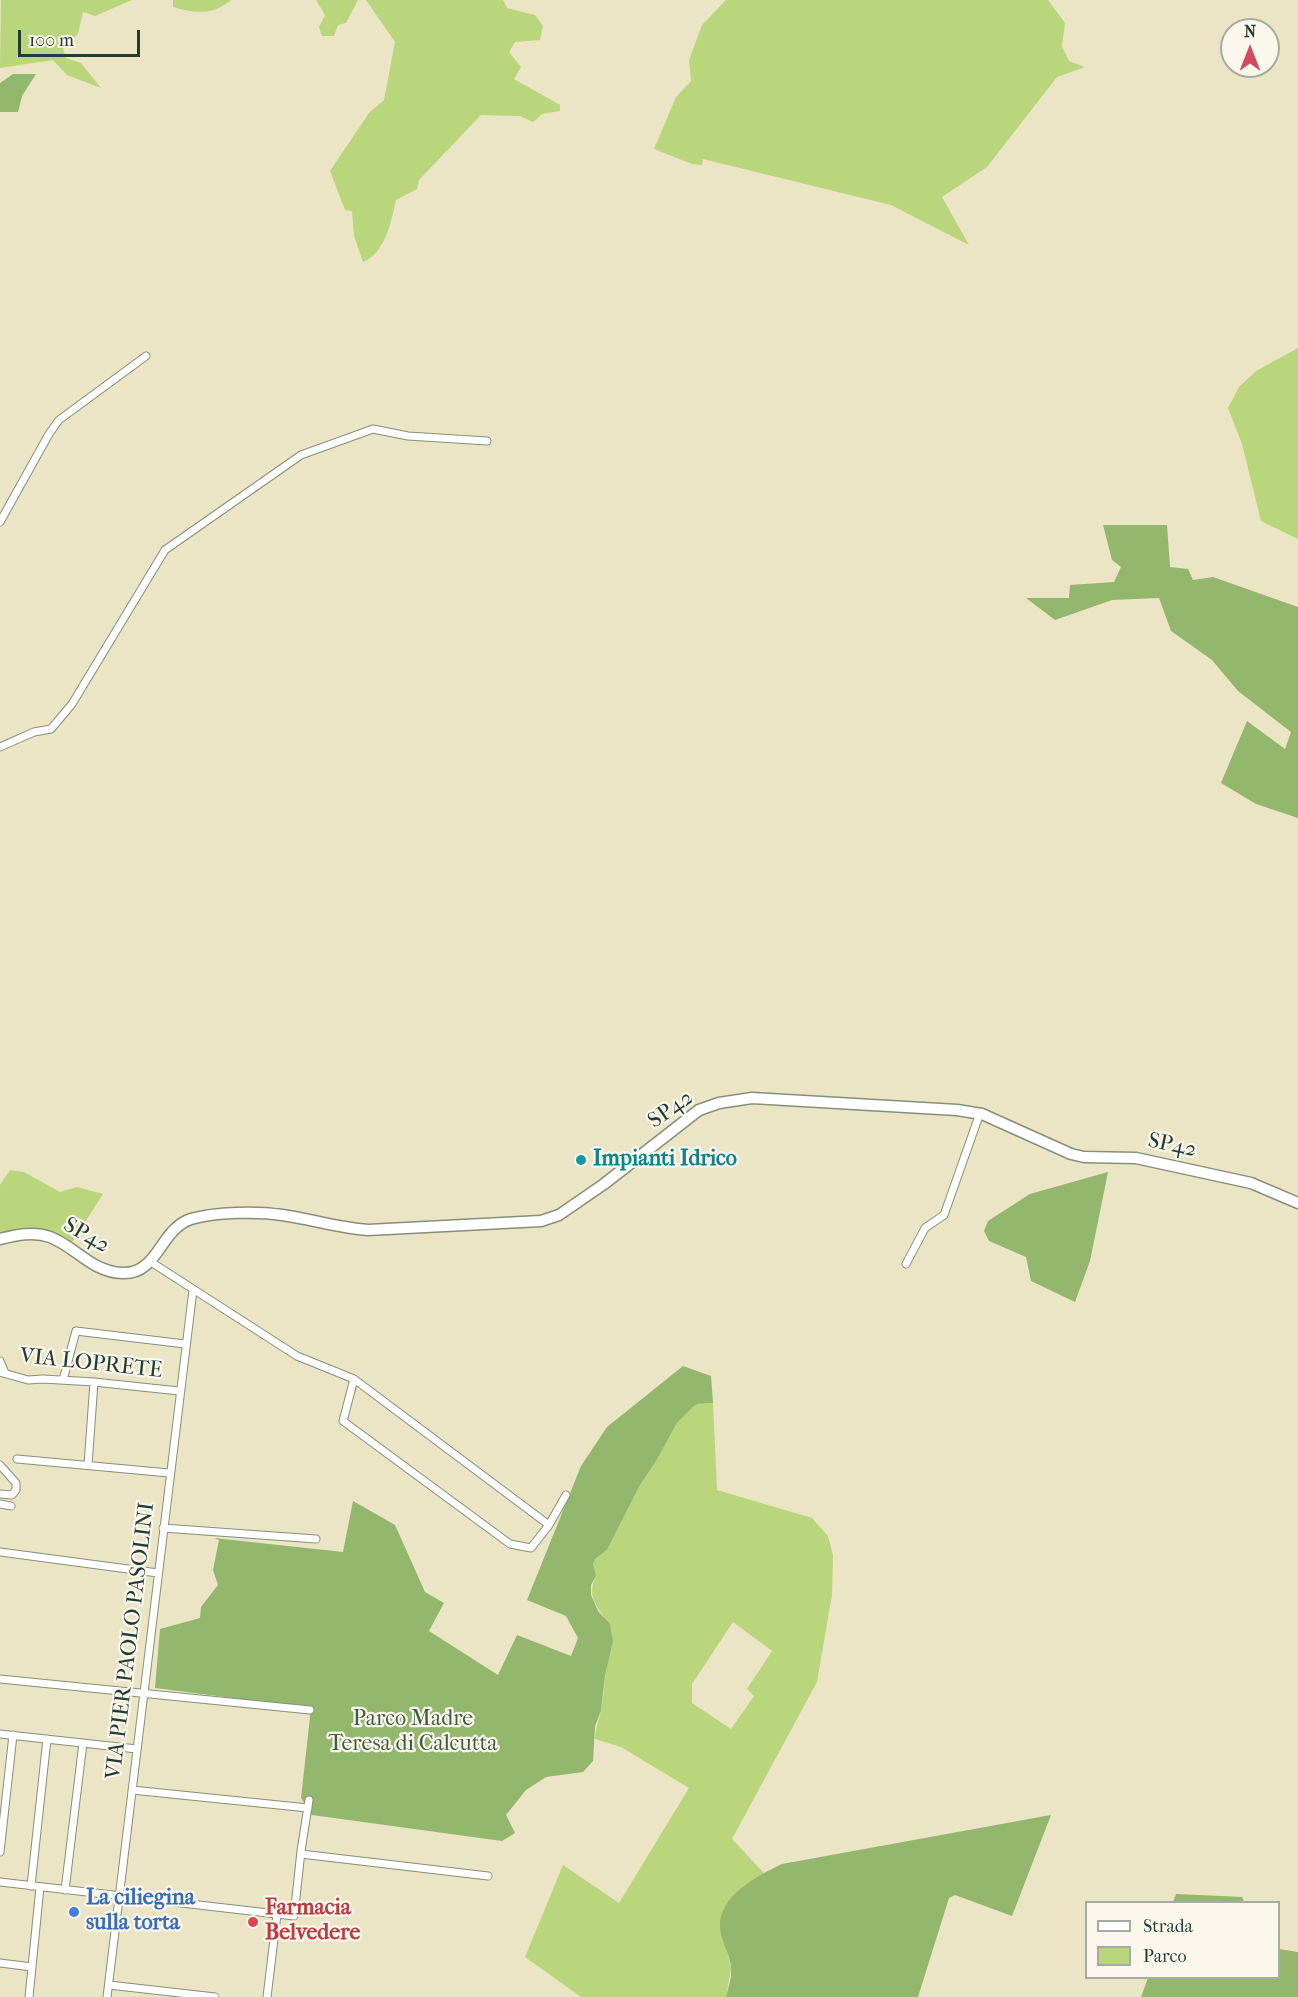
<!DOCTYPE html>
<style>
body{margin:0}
#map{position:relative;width:1298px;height:1997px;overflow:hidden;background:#ebe4c5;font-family:"IM FELL French Canon",serif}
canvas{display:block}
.legend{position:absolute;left:1085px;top:1901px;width:195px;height:78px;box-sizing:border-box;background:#fbf7ec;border:2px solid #a3ada2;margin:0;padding:8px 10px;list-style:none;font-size:18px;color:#1f3d34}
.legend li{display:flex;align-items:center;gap:12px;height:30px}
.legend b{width:30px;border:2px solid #a3ada2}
.north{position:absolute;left:1220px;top:18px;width:60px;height:60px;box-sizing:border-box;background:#fbf7ec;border:2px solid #a3ada2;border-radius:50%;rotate:0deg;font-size:16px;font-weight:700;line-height:24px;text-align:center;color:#1f3d34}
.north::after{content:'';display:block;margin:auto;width:21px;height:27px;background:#d1495b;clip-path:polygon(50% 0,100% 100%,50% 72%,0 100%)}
.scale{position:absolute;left:18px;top:30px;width:122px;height:27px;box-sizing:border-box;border:3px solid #1f3d34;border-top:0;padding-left:8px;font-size:18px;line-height:21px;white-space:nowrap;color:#1f3d34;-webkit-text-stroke:4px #fbf7ec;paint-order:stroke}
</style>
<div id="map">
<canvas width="1298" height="1997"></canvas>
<ul class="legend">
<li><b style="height:8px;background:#fff"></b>Strada</li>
<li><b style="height:16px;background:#bad67c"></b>Parco</li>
</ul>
<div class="north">N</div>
<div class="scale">100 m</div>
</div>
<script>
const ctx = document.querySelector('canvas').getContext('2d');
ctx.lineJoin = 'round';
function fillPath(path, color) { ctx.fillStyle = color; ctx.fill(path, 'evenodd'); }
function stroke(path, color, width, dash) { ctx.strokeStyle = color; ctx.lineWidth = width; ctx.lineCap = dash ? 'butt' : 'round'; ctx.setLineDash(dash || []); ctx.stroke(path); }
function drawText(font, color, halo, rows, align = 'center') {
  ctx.font = font + ' "IM FELL French Canon",serif'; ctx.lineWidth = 4.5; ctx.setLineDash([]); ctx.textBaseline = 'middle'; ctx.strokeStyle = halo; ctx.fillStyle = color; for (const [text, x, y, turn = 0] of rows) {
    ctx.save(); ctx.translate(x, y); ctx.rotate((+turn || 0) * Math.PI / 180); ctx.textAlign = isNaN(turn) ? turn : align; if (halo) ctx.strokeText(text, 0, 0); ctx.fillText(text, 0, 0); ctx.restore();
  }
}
fillPath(new Path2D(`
 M1 0H132L95 16 83 12 78 34 63 49 66 58 81 63 101 88 67 75 53 60 0 68Z
 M173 0H231C212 16 195 13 173 7Z
 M316 0H358L346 23 338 25 334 36H322L319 27 325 15Z
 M366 0H503L507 8 535 15 543 26 540 40 515 42 509 52 521 67 514 79 560 105V111L542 114 533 122 520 116 481 115 419 180 417 189 396 200C391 222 386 252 363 262L354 236 352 211 345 210 330 171 369 113 384 100 395 42Z
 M726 0H1048L1065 23 1062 46 1069 61 1085 67 1057 77 987 167 942 197 969 245 891 205 703 159 702 165 692 164 654 149 676 97 691 81 689 60 702 25Z
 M1298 348V539L1261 521 1242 444 1228 408 1239 387 1256 371Z
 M10 1170 24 1172 60 1192 77 1187 103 1194 71 1244 36 1228 0 1236V1185Z
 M713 1403 717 1490 812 1518 828 1536 833 1555 832 1595 817 1682 732 1839 764 1873 751 1882 727 1950 731 1969 726 1997H581L525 1957 563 1865 619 1903 689 1788 621 1747 595 1739C595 1728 599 1721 601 1711 604 1696 604 1681 607 1665 609 1656 613 1648 612 1638 610 1612 582 1605 596 1576L592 1566 594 1560 607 1550 640 1485 655 1463 677 1423 693 1407 698 1404ZM733 1622 772 1651 747 1689 754 1696 731 1729 692 1703V1684Z`), '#bad67c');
fillPath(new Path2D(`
 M13 74H36L22 96 18 112H0V83Z
 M1103 525H1167L1170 567 1188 569 1193 580 1213 577 1298 607V818L1256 804 1221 783 1247 721 1285 749 1291 732 1238 691 1212 660 1171 631 1159 598 1112 600 1055 620 1026 598H1069L1070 585 1114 582 1121 567 1112 560Z
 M1108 1172 1090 1261 1075 1302 1031 1281 1026 1257 989 1241 984 1231 988 1221 1030 1194Z
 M683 1366 711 1376 713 1403 698 1404 693 1407 677 1423 655 1463 640 1485 607 1550 595 1559 593 1564 596 1576 591 1585V1595L598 1611 610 1624 613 1641 605 1676 601 1711 595 1726 593 1761 583 1772 546 1777 526 1790 506 1815 515 1833 502 1841 312 1815 301 1798 311 1708 155 1688 160 1629 200 1618 201 1607 218 1585 213 1570 219 1540 214 1538 343 1552 353 1501 395 1525 425 1592 444 1603 429 1631 498 1675 517 1635 571 1656 578 1638 566 1616 527 1600 581 1466 607 1427Z
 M1051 1815 1012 1916 955 1895 949 1898 918 1997H726C728 1988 732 1978 731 1969 731 1955 721 1942 720 1928 718 1896 757 1876 782 1864Z
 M1176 1894 1242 1897 1244 1902H1173Z
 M1279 1949 1298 1952V1997H1141L1148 1978H1278Z`), '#93b76c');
const street = new Path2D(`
 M0 522 49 434 59 420 146 356
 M0 747 34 732 51 729 72 704 165 550 301 455 373 429 408 436 487 441
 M151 1262 297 1356 354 1379 549 1525 531 1548 510 1544 343 1421 354 1379
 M906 1264 925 1228 944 1215 980 1113
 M0 1361 5 1373
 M0 1372 28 1380 43 1379 94 1382 179 1391
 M63 1380 76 1331 185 1344
 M17 1459 169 1473
 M0 1465 16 1483V1490L12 1495 0 1494
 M88 1465 94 1382
 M0 1504 11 1506
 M549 1525 566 1495
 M163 1528 316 1539
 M0 1552 158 1573
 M0 1679 310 1710
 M0 1734 137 1749
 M132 1790 308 1808
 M0 1852 13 1735
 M301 1854 488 1876
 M0 1882 294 1916 301 1851 309 1800
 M31 1886 47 1739
 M65 1890 83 1743
 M0 1963 32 1967
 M109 1985 215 1997
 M29 1997 40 1887
 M107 1997 193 1290
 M267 1997 277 1914`);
const secondary = new Path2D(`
 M0 1239C16 1235 34 1231 50 1237 76 1247 92 1272 122 1273 158 1275 160 1229 191 1219 215 1212 257 1211 282 1215 311 1219 338 1228 368 1230L541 1221 559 1215 604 1184 699 1110 719 1103 752 1098 957 1110 982 1114 1071 1154 1084 1157 1136 1158 1251 1183 1298 1203`);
stroke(street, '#85907c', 9);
stroke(secondary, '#85907c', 13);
stroke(street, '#fff', 7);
stroke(secondary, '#fff', 10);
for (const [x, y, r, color] of [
 [581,1160,6,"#0f9aa8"],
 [74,1912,6,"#3f7fe0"],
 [253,1922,6,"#e0444e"]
]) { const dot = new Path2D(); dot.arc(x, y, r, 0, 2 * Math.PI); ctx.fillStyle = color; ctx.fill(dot); stroke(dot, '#fbf7ec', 2); }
drawText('22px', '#1f3d34', '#fbf7ec', [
 ["SP42",671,1110,-35],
 ["SP42",1172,1146,12],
 ["SP42",86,1236,30],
 ["VIA LOPRETE",91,1364,6],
 ["VIA PIER PAOLO PASOLINI",131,1641,-83]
]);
drawText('bold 22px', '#0d838f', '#fbf7ec', [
 ["Impianti Idrico",593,1160]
], 'left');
drawText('22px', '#3e5c42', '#fbf7ec', [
 ["Parco Madre",413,1720],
 ["Teresa di Calcutta",413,1745]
]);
drawText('bold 22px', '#366cbe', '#fbf7ec', [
 ["La ciliegina",86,1899],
 ["sulla torta",86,1924]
], 'left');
drawText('bold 22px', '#be3a42', '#fbf7ec', [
 ["Farmacia",265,1909],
 ["Belvedere",265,1934]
], 'left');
</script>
